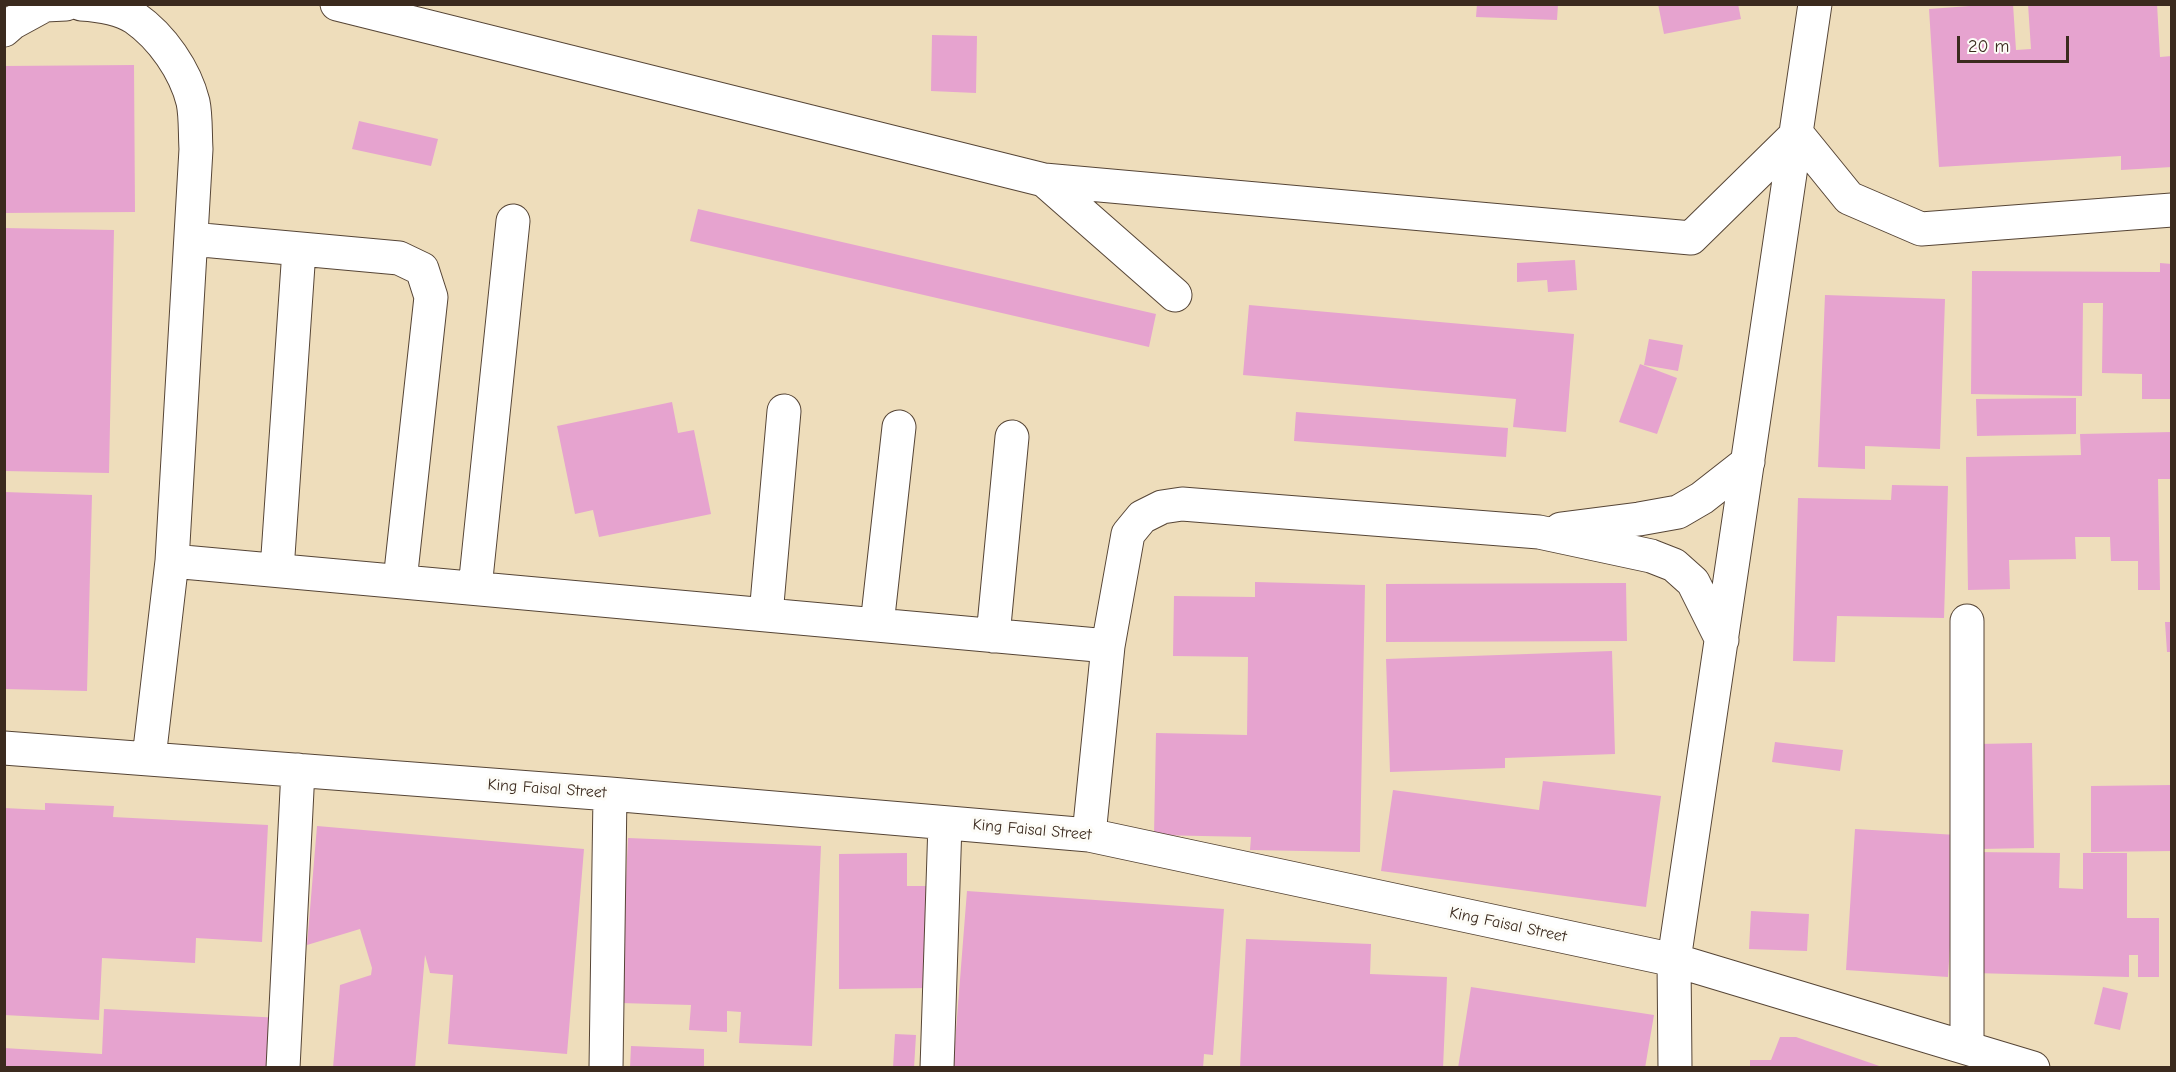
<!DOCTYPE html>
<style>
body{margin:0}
#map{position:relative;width:2176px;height:1072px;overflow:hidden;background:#edb;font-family:"Comic Neue",sans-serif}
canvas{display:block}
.frame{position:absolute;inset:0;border:6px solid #3b2a1e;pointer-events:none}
.scale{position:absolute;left:1957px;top:36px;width:112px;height:27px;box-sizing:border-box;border:3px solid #3b2a1e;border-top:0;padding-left:8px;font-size:18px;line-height:21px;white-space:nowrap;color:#3b2a1e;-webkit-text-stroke:4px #fdfcf7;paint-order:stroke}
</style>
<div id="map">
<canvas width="2176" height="1072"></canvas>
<div class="frame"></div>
<div class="scale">20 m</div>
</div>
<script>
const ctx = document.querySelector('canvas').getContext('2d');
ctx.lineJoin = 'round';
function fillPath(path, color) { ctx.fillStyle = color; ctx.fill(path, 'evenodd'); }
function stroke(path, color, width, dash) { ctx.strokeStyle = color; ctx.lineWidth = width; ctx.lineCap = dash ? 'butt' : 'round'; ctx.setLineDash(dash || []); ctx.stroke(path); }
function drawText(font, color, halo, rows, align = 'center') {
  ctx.font = font + ' "Comic Neue",sans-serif'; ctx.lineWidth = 6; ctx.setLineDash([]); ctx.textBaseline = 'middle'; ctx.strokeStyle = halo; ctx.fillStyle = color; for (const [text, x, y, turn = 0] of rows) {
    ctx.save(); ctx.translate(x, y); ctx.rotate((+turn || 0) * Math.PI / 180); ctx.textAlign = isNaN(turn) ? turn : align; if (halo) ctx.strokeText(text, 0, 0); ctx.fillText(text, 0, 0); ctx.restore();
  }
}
fillPath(new Path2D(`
 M1477 4H1558L1557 20 1476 17Z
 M1658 4H1738L1741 19 1664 34Z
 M1997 4H2013L2016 50 2031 49 2028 4H2157L2160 57 2172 56V167L2121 170V156L1939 167 1929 9Z
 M932 35 977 36 976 93 931 91Z
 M134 65 135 212 4 213V66Z
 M359 121 438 139 431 166 352 149Z
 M698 209 1156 314 1149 347 690 241Z
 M4 228 114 230 109 473 4 471Z
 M1575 260 1577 290 1548 292 1547 280 1517 282V263Z
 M2160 263 2172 264V399H2142V374L2102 373 2103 303H2083L2082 396 1971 394 1972 271 2160 272Z
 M1825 295 1945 299 1940 449 1865 446V469L1818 467Z
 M1249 305 1574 334 1566 432 1513 427 1516 399 1243 375Z
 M1649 339 1683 345 1678 371 1644 365Z
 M1640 364 1677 378 1657 434 1619 422Z
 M2076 398V434L1977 436 1976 399Z
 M672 402 678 433 694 430 711 514 599 537 593 510 575 514 557 426Z
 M1296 412 1508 428 1506 457 1294 441Z
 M2172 432V479H2158L2160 590H2138V561H2111L2110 537H2075L2076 559 2009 560 2010 589 1968 590 1966 457 2081 455 2080 434Z
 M1892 485 1948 486 1944 618 1837 616 1835 662 1793 661 1798 498 1891 500Z
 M4 492 92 495 87 691 4 689Z
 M1255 582 1365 585 1360 852 1250 850 1251 837 1154 835 1156 733 1247 735 1248 657 1173 656 1174 596 1255 597Z
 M1626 583 1627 641 1386 642V584Z
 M2165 622H2172V652H2167Z
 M1612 651 1615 754 1505 758V768L1390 772 1386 659Z
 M1775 742 1843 750 1840 771 1772 762Z
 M2032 743 2034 848 1980 849 1977 744Z
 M1543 781 1661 796 1646 907 1381 871 1393 790 1539 810Z
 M2172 785V851L2091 852V786Z
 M45 803 114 806 113 817 268 825 262 942 196 938 195 963 102 958 99 1020 4 1015V808L45 810Z
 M317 826 584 849 567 1054 448 1044 453 975 430 973 425 955 415 1068H333L340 985 371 975 372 968 360 929 307 945Z
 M1855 829 1957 835 1948 977 1846 970Z
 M628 838 821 846 812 1046 739 1043 741 1012 727 1011V1032L689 1030 691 1005 620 1003Z
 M1974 852 2060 853 2059 888 2083 889V853H2127V918H2159V977H2138V955H2129V977L1973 973Z
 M907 853V886H931L932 988 839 989V854Z
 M967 891 1224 909 1213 1055 1204 1054 1203 1068H953Z
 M1751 911 1809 914 1807 951 1749 949Z
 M1246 939 1371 944 1370 974 1447 977 1443 1068H1240Z
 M1471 987 1654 1015 1645 1068H1458Z
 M2103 987 2128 993 2120 1030 2094 1024Z
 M104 1009 282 1018 279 1068H4V1048L102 1054Z
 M895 1034 916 1035 914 1068H893Z
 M1780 1037H1796L1885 1068H1750V1060H1771Z
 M631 1046 704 1049V1068H630Z`), '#e6a3cf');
const minor = new Path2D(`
 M81 4C98 5 120 8 135 18 162 37 185 70 193 102 196 116 195 134 196 149L172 561 149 758
 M337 4 1044 180 1691 238 1797 134 1849 198 1921 229 2172 210
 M4 30 12 23 45 5 66 4
 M1044 180 1175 295
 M191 239 399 258 422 269 431 297 400 581
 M1561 529 1639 519 1678 512 1702 498 1748 462
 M172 561 1108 646
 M277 570 299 250
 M475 588 513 221
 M766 615 784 411
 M1967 621V1048
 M877 625 899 427
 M993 636 1012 437
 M4 748 610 794 1089 835 1674 960 2033 1068
 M1089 835 1108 646 1128 534 1142 517 1162 507 1182 504 1539 532 1651 556 1674 565 1693 582 1722 640
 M283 1068 298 770
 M606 1068 610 794
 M937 1068 945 823
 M1675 1068 1674 960 1815 4`);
stroke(minor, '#564536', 35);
stroke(minor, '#fff', 33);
drawText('16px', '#3b2a1e', '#fdfcf7', [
 ["King Faisal Street",547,789,4],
 ["King Faisal Street",1032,830,5],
 ["King Faisal Street",1508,925,12]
]);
</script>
